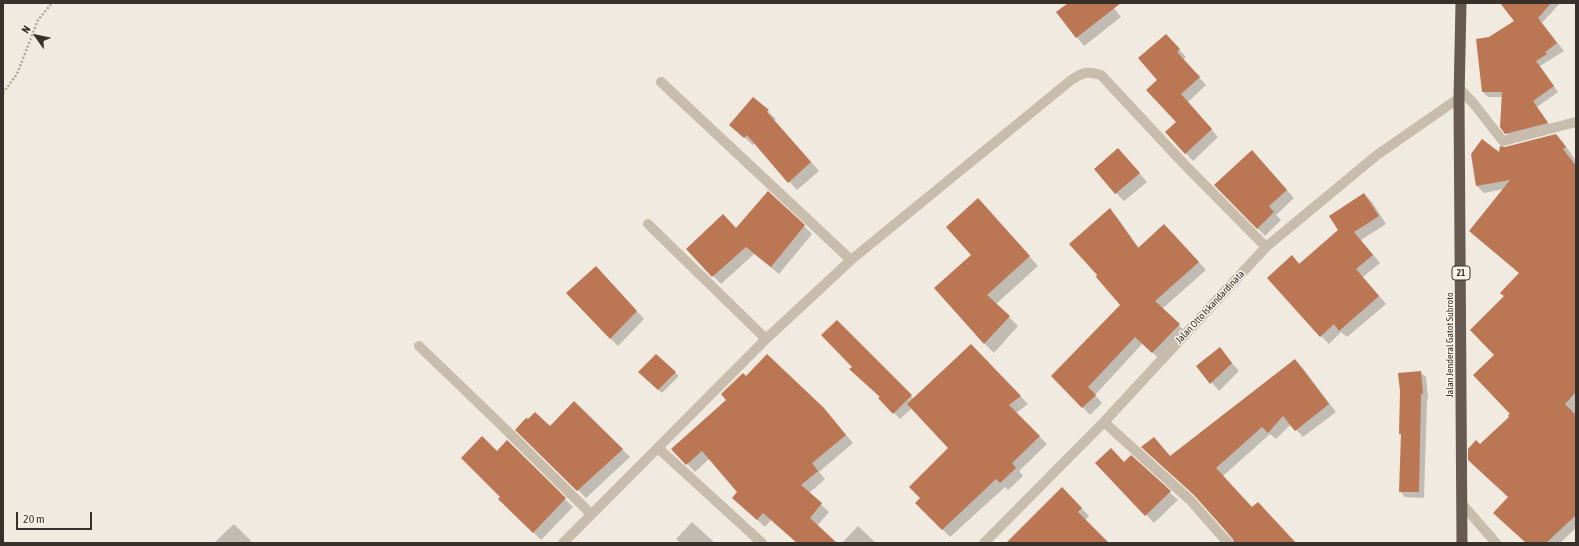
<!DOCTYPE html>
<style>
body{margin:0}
#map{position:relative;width:1579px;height:546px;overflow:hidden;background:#f1eae0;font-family:"Asap Condensed",sans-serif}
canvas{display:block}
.frame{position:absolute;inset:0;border:4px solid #37302b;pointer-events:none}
.north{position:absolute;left:16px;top:16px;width:40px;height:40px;-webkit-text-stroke:3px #f9f4ec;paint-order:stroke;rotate:303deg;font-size:11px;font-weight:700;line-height:16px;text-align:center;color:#37302b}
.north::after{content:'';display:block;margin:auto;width:14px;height:18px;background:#37302b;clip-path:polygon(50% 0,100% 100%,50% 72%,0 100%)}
.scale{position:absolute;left:16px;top:512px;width:76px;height:18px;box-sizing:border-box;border:2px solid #37302b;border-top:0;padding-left:5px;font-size:12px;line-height:14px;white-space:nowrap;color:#37302b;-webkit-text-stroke:3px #f9f4ec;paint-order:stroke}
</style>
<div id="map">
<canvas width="1579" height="546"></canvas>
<div class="frame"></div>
<div class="north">N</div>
<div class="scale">20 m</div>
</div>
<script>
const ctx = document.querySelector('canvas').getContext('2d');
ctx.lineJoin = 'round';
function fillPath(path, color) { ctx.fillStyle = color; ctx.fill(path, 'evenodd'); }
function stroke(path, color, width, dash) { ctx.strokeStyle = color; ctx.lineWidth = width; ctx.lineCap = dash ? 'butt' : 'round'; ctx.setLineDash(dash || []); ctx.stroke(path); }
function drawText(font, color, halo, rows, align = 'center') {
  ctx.font = font + ' "Asap Condensed",sans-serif'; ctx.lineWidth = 3; ctx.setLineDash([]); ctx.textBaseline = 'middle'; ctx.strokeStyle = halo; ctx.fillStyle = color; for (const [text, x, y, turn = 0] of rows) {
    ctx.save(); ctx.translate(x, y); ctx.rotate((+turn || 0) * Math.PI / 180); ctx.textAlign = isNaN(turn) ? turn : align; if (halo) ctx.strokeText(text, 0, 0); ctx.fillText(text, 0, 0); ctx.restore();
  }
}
fillPath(new Path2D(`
 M1069 3H1110L1121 17 1084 46 1057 13Z
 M1524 3H1560L1542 23 1564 51 1540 66 1558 92 1537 107 1552 128 1512 138 1506 133 1503 97H1488L1483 92 1477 40 1490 38 1516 22Z
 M1173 43 1186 57 1183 60 1206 85 1188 102 1218 137 1193 161 1166 132 1177 122 1158 80Z
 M753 98 776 119 774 120 819 171 797 190 755 143 753 145 730 125Z
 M1556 135 1563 142 1576 161V528L1560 543H1527L1509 497 1480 446 1511 417 1495 355 1505 297 1520 273 1470 231 1504 189 1484 193 1477 186 1472 154H1500L1505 148Z
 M1118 149 1147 182 1124 201 1116 193Z
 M1260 160 1294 198 1276 215 1281 220 1265 236 1216 186Z
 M1364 194 1372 202 1386 224 1361 240 1380 263 1363 277 1386 304 1347 337 1341 332 1329 344 1321 336 1292 257 1300 264 1339 230Z
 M987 209 1038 266 996 304 1018 326 994 353 984 343 972 255Z
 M1109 210 1117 217 1139 248 1172 233 1206 270 1162 309 1186 332 1160 360 1143 343 1095 395 1102 403 1090 415 1053 376 1121 305Z
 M804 226 812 234 779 274 754 254 721 284 687 249 736 229Z
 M604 275 644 319 618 346 610 338Z
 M837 321 914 399 971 346 1028 404 1016 413 1047 444 1019 471 1023 476 1008 490 1005 487 950 537 917 503 922 498 949 448 912 408 900 419 880 398 881 397 853 367Z
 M1220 349 1239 371 1219 391 1198 366Z
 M656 355 679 376 662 393 640 372Z
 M1294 360 1302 367 1336 412 1303 437 1291 424 1276 439 1270 434 1223 476 1252 509 1296 543H1235L1161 445 1171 457Z
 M1420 372 1426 377 1428 399 1427 400 1424 498 1405 497 1400 491 1402 435 1400 434 1401 391Z
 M746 377 823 408 853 443 819 472 825 479 809 493 829 512 817 526 835 543H798L771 520 765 527 733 498 739 492 710 458 695 472 673 449 727 400Z
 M574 402 630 457 586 498 517 430 550 427Z
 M507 441 573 507 541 540 499 499 501 497 497 453Z
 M1131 457 1178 500 1154 523 1097 463H1124Z
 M1062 488 1089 516 1085 520 1108 543H1008Z
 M692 522 715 543H680L676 539Z
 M234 524 253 543H214Z
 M858 526 876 543H842Z`), '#0003');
fillPath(new Path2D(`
 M1068 3H1121L1076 38 1056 12Z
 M1500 3H1551L1538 18 1557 43 1545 52 1547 54 1536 61 1554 86 1533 101 1548 123 1505 134 1500 127 1502 92H1482L1476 39 1489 37 1514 21Z
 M1166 34 1180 49 1177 52 1200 77 1181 94 1212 129 1185 154 1165 132 1176 122 1146 90 1157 80 1138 58Z
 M753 97 769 110 767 112 811 162 788 183 747 135 744 138 729 125Z
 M1556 134 1566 147 1563 149 1576 166V392L1565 404 1576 415V515L1546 543H1526L1493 513 1508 497 1468 460V449L1476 440 1480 444 1509 417 1508 415 1510 414 1473 375 1494 355 1470 330 1504 296 1500 293 1519 273 1469 231 1510 180 1476 186 1471 154 1482 139 1499 152 1500 146 1505 147Z
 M1118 148 1140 173 1115 194 1094 169Z
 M1252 150 1287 190 1269 206 1274 212 1257 229 1214 185Z
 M768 191 805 225 771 267 746 247 712 277 686 249 723 214 736 228Z
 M1364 193 1379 216 1354 232 1373 255 1356 269 1379 296 1339 331 1334 324 1320 337 1267 278 1292 255 1299 264 1338 230 1329 216Z
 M978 198 1030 256 987 295 1010 316 984 344 934 288 971 255 946 227Z
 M1110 208 1138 248 1164 224 1199 262 1155 301 1180 324 1152 353 1135 337 1088 387 1096 395 1082 408 1051 376 1120 305 1096 277 1097 275 1069 244Z
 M596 266 637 311 610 339 566 293Z
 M837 320 912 395 893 414 878 398 880 397 849 369 852 367 821 335Z
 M971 344 1021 396 1009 405 1040 436 1012 463 1016 468 1000 483 996 479 942 530 915 503 920 498 909 487 948 448 907 404Z
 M1220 347 1232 363 1210 384 1196 366Z
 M656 354 676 372 658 390 638 372Z
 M767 354 824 408 846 435 812 463 818 471 801 485 822 503 810 518 837 543H797L763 513 757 520 732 498 737 492 702 451 686 465 671 449 726 400 721 394 743 373 746 376Z
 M1295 359 1329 404 1295 431 1283 416 1268 433 1262 427 1216 468 1252 507 1258 502 1296 543H1234L1233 539 1194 495 1141 447 1154 437 1170 456Z
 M1421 371 1423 394H1421L1419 492H1399L1401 434H1399L1400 391 1398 373Z
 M574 401 623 449 577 491 515 430 526 418 528 419 535 412 550 426Z
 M482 436 497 451 507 440 566 498 533 533 498 499 500 497 461 458Z
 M1111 448 1124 462 1131 455 1171 491 1145 516 1095 463Z
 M1062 487 1082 508 1078 512 1109 543H1006Z`), '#bb7654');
stroke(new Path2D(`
 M3 93 17 74 38 20 52 3`), '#b4a697', 2.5, [2, 2]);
stroke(new Path2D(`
 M661 82 851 260
 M1460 89 1474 104 1503 141 1576 122
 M648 224 766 339
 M419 346 495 419 591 514
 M1104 422 1190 500 1228 543
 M658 448 762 543
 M1462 504 1496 543
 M563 543 766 339 851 260 1070 81C1083 72 1085 71 1101 75L1183 163 1266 247
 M984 543 1104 422 1266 247 1377 155 1459 98`), '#c8bcac', 10);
stroke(new Path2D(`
 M1461 3 1459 98 1462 543`), '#675a50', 11);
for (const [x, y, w] of [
 [1461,273,18]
]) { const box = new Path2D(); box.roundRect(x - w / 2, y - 7, w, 14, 3); ctx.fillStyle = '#f9f4ec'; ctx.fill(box); stroke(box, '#37302b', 1); }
drawText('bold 9px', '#37302b', null, [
 ["21",1461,273]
]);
drawText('10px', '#37302b', '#f9f4ec', [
 ["Jalan Otto Iskandardinata",1210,307,-47],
 ["Jalan Jenderal Gatot Subroto",1450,345,-90]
]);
</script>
